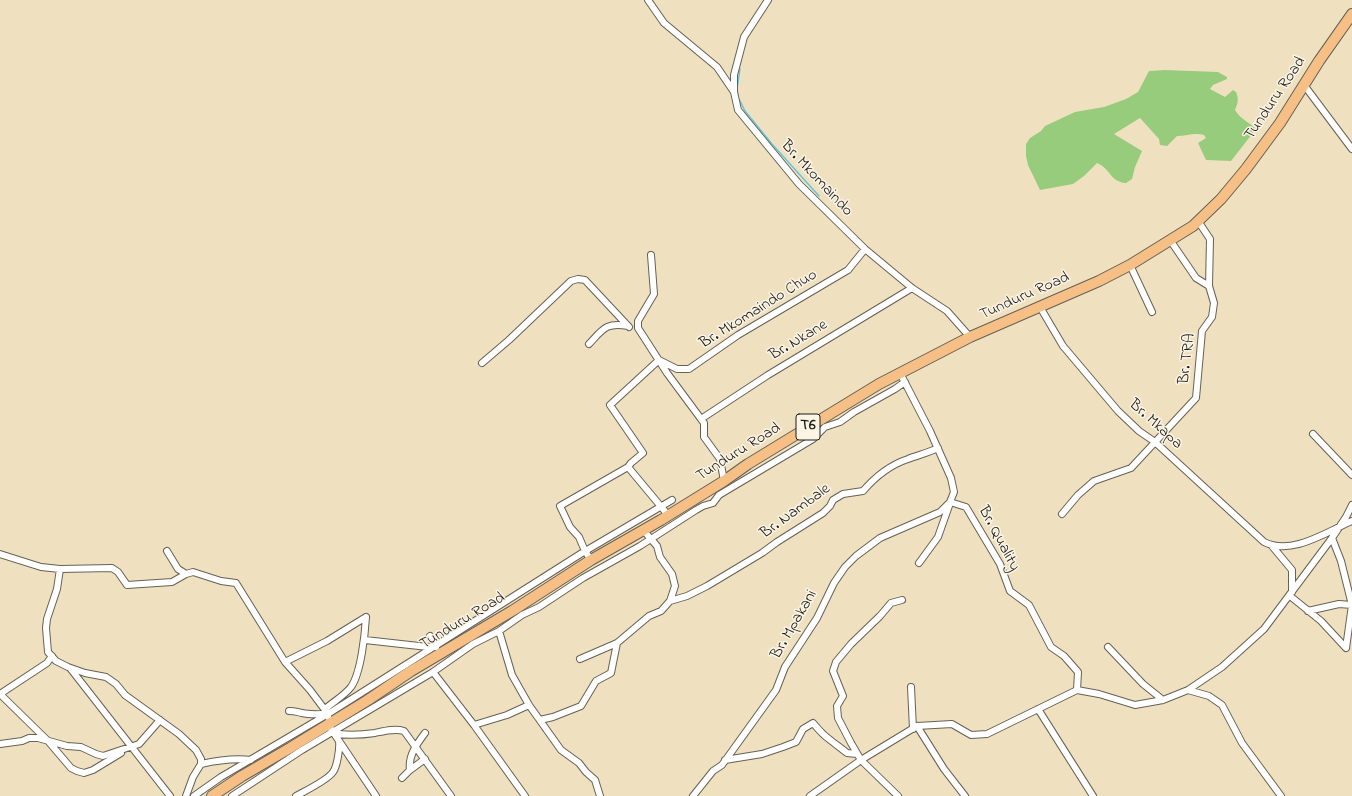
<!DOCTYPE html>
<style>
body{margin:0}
canvas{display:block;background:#efe1c0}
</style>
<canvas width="1352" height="796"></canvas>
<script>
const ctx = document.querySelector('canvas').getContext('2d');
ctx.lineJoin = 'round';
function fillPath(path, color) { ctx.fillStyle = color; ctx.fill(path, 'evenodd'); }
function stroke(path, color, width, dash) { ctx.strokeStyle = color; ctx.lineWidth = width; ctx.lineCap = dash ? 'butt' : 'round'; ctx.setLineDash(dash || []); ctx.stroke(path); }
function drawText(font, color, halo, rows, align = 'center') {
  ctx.font = font + ' "Indie Flower",sans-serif'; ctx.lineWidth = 3; ctx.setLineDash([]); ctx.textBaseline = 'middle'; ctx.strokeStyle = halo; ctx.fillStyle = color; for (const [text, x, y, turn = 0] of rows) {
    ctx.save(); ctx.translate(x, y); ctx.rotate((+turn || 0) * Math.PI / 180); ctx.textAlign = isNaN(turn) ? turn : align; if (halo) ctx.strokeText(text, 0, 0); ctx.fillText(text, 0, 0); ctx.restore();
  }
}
fillPath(new Path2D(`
 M1165 70 1218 72 1227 77V79L1213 85 1210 89 1225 97 1233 90 1236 92C1239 99 1238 103 1235 110 1240 119 1249 122 1256 129L1231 161 1206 160 1198 143 1206 138 1204 135C1194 132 1187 136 1177 136L1167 146 1160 145 1159 139 1140 118 1114 134 1142 151 1135 167 1132 179 1126 183C1110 182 1111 169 1097 163L1084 176 1073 184 1040 190 1028 165 1026 156V144L1030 138 1041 131 1045 126 1075 112 1104 107 1126 99 1138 92 1149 71Z`), '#98cc7d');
stroke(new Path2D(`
 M740 69 737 89 738 97 745 111 772 144 819 196`), '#61c7de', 1.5);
const minor = new Path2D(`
 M648 0 664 23 717 67 734 92
 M768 0 744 37 734 75V92L738 110 799 184 865 249 912 288 947 311 970 337
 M1304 85 1352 149
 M1170 240 1196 278 1209 286
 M651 255 654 294 638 321V328L667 373 704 423V437L720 459 724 481
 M1130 265 1152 312
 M1040 307 1063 346 1118 411 1139 431 1155 442 1264 542C1292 556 1326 532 1352 521
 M589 344C603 329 606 322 628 326
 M482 363 509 340 571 281 578 279 585 280 629 327
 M900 373 930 431 951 478 954 492 950 502 966 507 1000 564 1010 591 1029 605 1051 647 1064 656 1078 672 1077 690
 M701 419 768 375 912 288
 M1313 434 1352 475
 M1062 514 1078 495 1094 481 1131 468 1196 398 1202 331 1212 317 1214 303 1209 286 1210 239 1198 221
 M668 515 628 467 631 463 643 453 610 405 659 360 677 369H689L738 335 848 270 865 249
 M1332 538 1341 561 1352 605 1346 648
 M1272 546 1292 570V592
 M167 551 178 569 186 574 193 572 221 581 236 583 285 662 310 690 328 714V717
 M0 554 41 567 60 569 112 568 118 572 127 585 172 582 186 574
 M591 560 585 551 579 537 570 527 560 506 628 467
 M919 563 938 537 950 503
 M60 569 57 589 47 619 46 628 48 652 56 661 68 667 85 673 106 677 116 684 125 695 179 734 196 750 201 759V764L193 777 186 796
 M1290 596 1321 621 1346 648
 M670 601 687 596 707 586 762 553 777 542 823 513 830 506 833 500 843 494 863 491C875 477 890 465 908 459 918 455 928 453 938 448
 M1308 611 1339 604 1352 605
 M499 631 512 675 529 705 561 750 579 763 586 772 595 780 600 796
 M430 636 436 647
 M365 640 428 647 433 646
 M1108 647 1143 684 1163 700
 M580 659 617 643
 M285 662 327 641 366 617
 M70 668 170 796
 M433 672 474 725 525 796
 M911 687 913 729
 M1188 690 1209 696 1222 705 1242 743 1281 796
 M0 694 48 741 71 768 77 771 84 773 93 770 121 753
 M0 694 47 663 52 656
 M325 709C333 702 344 696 351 687 361 673 365 634 366 617
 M1038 709 1093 796
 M289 711C295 711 297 712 302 713 310 715 319 714 327 714
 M540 720 553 717 581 706 596 681 611 673 617 643 649 616 661 611 670 601 675 586 672 574 660 557 657 546 643 530
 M474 725 507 715 529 705
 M917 726 944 769 965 796
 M331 729 376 796
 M333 733C347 736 361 735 375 733 384 731 395 728 404 731L451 796
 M0 744 22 741 29 738H38L67 746 81 747 96 754 103 756 139 744 160 720
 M725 760 762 754 783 747 796 742 803 729 813 723C818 729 823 735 829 739 835 744 841 748 847 753L857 754
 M201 764C219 760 233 758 251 760
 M410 770C408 756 416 745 425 733
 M402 778 410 770 425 759
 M194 796 221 777 328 714 582 553 672 500
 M232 796 302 750 433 672 473 644 499 631 522 615 539 607 583 578 640 546 696 510 703 506 713 503 719 495 813 439 825 427 840 422 854 412 895 389 905 382
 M296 796C305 791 328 780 333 772 337 767 340 748 339 741
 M693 796 713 771 722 765 776 690 785 667 817 618 834 583 845 567 856 556 880 538 940 512 950 502
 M810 796 861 760 917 726 952 724 971 735 987 734 1077 690 1099 694 1135 705 1163 700 1188 690 1222 667 1264 629 1332 538 1346 517 1352 505
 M898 796 861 760 851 743 838 718 837 706 843 696 833 671 836 662 851 644 880 616 891 603 902 600`);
const trunk = new Path2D(`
 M212 796 242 776 290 748 368 700 411 671 512 611 591 560 661 520 724 481 748 464 879 384 970 337 1099 281 1130 265 1193 226 1221 199 1246 169 1280 123 1319 61 1352 14`);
stroke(minor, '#666155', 8);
stroke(trunk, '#666155', 12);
stroke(minor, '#fff', 6);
stroke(trunk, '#f5bf86', 10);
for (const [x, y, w] of [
 [808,427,24]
]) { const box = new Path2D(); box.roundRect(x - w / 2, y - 13, w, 26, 3); ctx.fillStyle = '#fcf5e5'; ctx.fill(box); stroke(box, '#1c1c1c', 1); }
drawText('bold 15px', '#1c1c1c', null, [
 ["T6",808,427]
]);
drawText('16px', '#1c1c1c', '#fcf5e5', [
 ["Tunduru Road",1276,99,-56],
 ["Br. Mkomaindo",816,179,47],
 ["Tunduru Road",1025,297,-24],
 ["Br. Mkomaindo Chuo",759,310,-32],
 ["Br. Nkane",799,341,-31],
 ["Br. TRA",1188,359,-83],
 ["Br. Mkapa",1155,425,42],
 ["Tunduru Road",739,453,-32],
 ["Br. Nambale",796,512,-36],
 ["Br. Quality",998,539,62],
 ["Tunduru Road",463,622,-31],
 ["Br. Mpakani",795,625,-60]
]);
</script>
